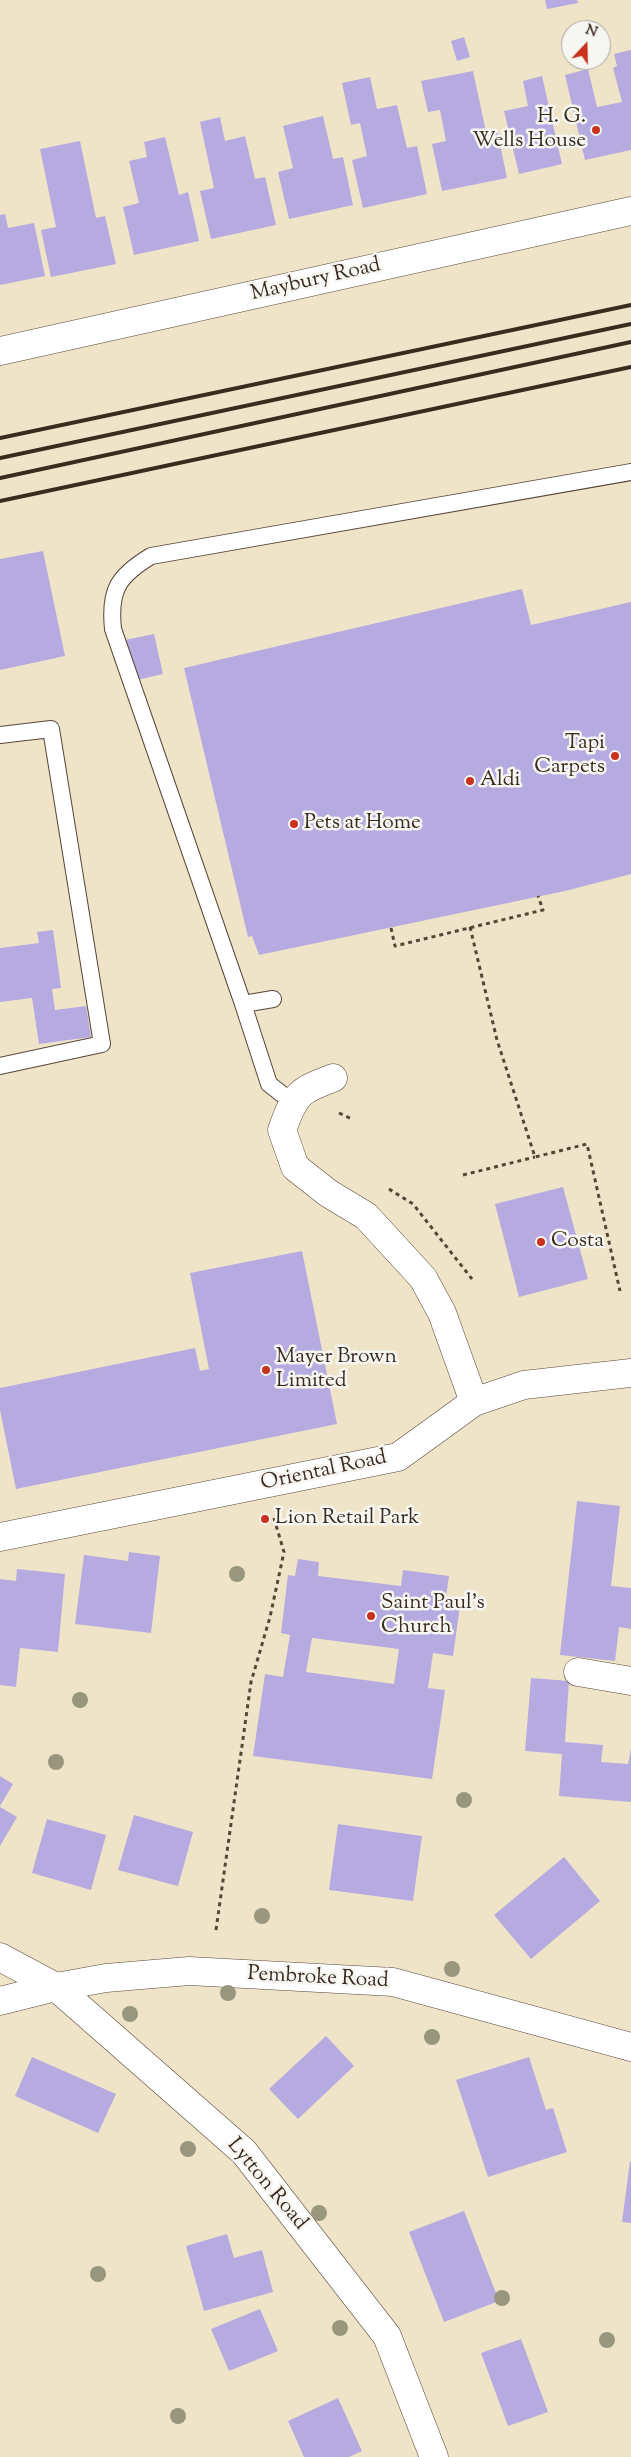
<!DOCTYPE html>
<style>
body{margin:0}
#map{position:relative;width:631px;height:2457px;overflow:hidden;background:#efe4c8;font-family:"Sorts Mill Goudy",serif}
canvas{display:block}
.north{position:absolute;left:561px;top:20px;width:50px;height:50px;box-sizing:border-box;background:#f6f6f2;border:1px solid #aba49d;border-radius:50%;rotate:21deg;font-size:14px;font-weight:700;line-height:20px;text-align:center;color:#3b2a1e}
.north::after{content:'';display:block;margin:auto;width:18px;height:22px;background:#c8321e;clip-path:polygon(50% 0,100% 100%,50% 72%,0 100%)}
</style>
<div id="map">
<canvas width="631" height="2457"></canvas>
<div class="north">N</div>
</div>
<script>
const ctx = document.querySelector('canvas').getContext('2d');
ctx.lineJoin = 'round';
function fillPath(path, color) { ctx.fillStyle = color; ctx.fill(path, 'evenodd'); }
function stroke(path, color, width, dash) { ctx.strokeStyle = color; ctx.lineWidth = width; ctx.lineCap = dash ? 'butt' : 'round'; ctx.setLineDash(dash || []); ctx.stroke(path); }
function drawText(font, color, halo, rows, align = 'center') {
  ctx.font = font + ' "Sorts Mill Goudy",serif'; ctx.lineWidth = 5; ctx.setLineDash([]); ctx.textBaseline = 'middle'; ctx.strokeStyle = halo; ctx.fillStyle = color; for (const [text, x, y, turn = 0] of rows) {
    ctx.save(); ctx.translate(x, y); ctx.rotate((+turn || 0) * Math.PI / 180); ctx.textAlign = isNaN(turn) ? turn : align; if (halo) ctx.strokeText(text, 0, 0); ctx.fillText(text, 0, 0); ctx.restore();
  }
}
fillPath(new Path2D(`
 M545 0H577L578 3 547 9Z
 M464 37 470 57 457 61 451 41Z
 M631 50V150L585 160 565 75 588 69 597 107 622 102 613 68 617 66 614 54Z
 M473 71 486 132 497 130 507 178 442 191 432 144 446 141 440 110 428 112 421 81Z
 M542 76 562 164 519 174 504 111 528 106 523 81Z
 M370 77 377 109 397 105 407 148 417 146 427 194 363 208 352 160 367 156 360 123 351 125 342 83Z
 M323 116 333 159 343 157 353 205 289 219 278 172 293 168 283 126Z
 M220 117 225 141 245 136 255 179 265 177 276 225 211 239 200 191 214 188 200 122Z
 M165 137 179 195 188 192 199 241 134 255 123 207 139 203 129 161 147 157 144 142Z
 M80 141 96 218 105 216 116 264 51 277 41 230 56 227 40 149Z
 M5 214 8 228 34 223 45 276 0 285V215Z
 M43 551 65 656 0 670V559Z
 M522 589 531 625 631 602V874L565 891 259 955 252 936 248 937 184 668Z
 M154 634 163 674 133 681 125 640Z
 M53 930 61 988 52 989 55 1010 86 1006 91 1037 39 1044 32 998 0 1002V948L39 943 37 932Z
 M563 1187 588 1279 519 1297 495 1204Z
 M302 1251 337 1424 16 1489 0 1410V1388L195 1348 200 1371 209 1369 190 1273Z
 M577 1501 620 1506 611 1586 631 1588V1629L619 1627 615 1661 560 1655Z
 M129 1552 160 1556 151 1633 75 1624 84 1555 128 1561Z
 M298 1559 319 1562 318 1576 401 1586 403 1570 449 1576 446 1597 461 1599 453 1656 433 1653 428 1688 445 1690 432 1779 253 1756 265 1674 283 1677 290 1635 281 1633 288 1575 295 1576ZM312 1638 399 1649 394 1684 306 1672Z
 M17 1569 65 1574 58 1652 20 1648 16 1687 0 1685V1579L16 1581Z
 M531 1678 569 1681 565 1742 603 1745 601 1762 628 1764 631 1749V1802L559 1796 562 1754 525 1751Z
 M0 1776 13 1784 0 1806Z
 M0 1807 17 1817 0 1846Z
 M134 1815 193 1832 178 1886 118 1870Z
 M47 1819 106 1835 91 1890 32 1873Z
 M338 1824 422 1836 413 1901 329 1890Z
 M564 1857 600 1901 531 1959 494 1915Z
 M326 2036 354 2066 298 2119 269 2089Z
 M32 2057 116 2094 98 2133 15 2096Z
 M529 2057 546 2110 553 2108 567 2152 488 2177 456 2080Z
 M630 2161 631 2162V2223L622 2222Z
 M464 2211 499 2301 444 2322 409 2232Z
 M227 2234 234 2258 262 2250 273 2292 204 2311 186 2246Z
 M260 2309 278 2351 229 2371 211 2329Z
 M521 2339 548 2412 508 2426 481 2353Z
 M338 2398 362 2451 349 2457H304L288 2421Z`), '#b6abe0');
const service = new Path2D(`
 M0 735 51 729 102 1044 0 1066
 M273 999 243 1004 269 1084 292 1102
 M243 1004 113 629C109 590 118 576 151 556L631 472`);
const minor = new Path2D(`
 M333 1078C298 1091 295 1094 282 1130L295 1167 328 1193 366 1216 423 1278 442 1313 474 1402
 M578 1672 631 1681
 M0 1957 56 1987 244 2152 387 2336 434 2457`);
const tertiary = new Path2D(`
 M0 351 631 211
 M0 1537 398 1457 474 1402 524 1385 631 1373
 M0 2001 56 1987 106 1978 189 1971 393 1982 631 2047`);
stroke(service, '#564638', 18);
stroke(minor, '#564638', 29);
stroke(tertiary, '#564638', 29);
stroke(new Path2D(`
 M470 927 497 1040 535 1157 587 1144 620 1291
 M391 928 395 946 543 910 538 896
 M339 1113 352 1119
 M463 1175 535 1157
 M389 1189 413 1204 472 1279
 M216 1930 251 1682 270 1617 284 1552 273 1515`), '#564638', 3, [4, 4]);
stroke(service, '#fff', 16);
stroke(minor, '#fff', 28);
stroke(tertiary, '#fff', 28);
stroke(new Path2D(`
 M0 438 631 305
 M0 458 631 324
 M0 478 631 342
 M0 501 631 367`), '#3b2a1e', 4);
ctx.fillStyle = '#98967c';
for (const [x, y] of [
 [237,1574],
 [80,1700],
 [56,1762],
 [464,1800],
 [262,1916],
 [452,1969],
 [228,1993],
 [130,2014],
 [432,2037],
 [188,2149],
 [319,2213],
 [98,2274],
 [502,2298],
 [340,2328],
 [607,2340],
 [178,2416]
]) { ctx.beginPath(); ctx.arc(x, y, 8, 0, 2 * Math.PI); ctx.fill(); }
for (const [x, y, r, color] of [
 [596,130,5,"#c8321e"],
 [615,756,5,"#c8321e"],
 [470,781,5,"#c8321e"],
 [294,824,5,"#c8321e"],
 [541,1242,5,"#c8321e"],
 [266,1370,5,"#c8321e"],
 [265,1519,5,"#c8321e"],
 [371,1616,5,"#c8321e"]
]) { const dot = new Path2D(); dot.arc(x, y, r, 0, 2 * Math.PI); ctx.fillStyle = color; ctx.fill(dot); stroke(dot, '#f6f6f2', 2); }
drawText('21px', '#3b2a1e', '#f6f6f2', [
 ["H. G.",586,118,"right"],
 ["Wells House",586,142,"right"],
 ["Tapi",605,744,"right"],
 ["Carpets",605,768,"right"],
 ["Aldi",480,781],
 ["Pets at Home",304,824],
 ["Costa",551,1242],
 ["Mayer Brown",276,1358],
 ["Limited",276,1382],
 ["Lion Retail Park",275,1519],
 ["Saint Paul's",381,1604],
 ["Church",381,1628]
], 'left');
drawText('21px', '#3b2a1e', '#f6f6f2', [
 ["Maybury Road",316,281,-13],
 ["Oriental Road",324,1472,-12],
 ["Pembroke Road",318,1979,3],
 ["Lytton Road",266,2185,50]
]);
</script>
